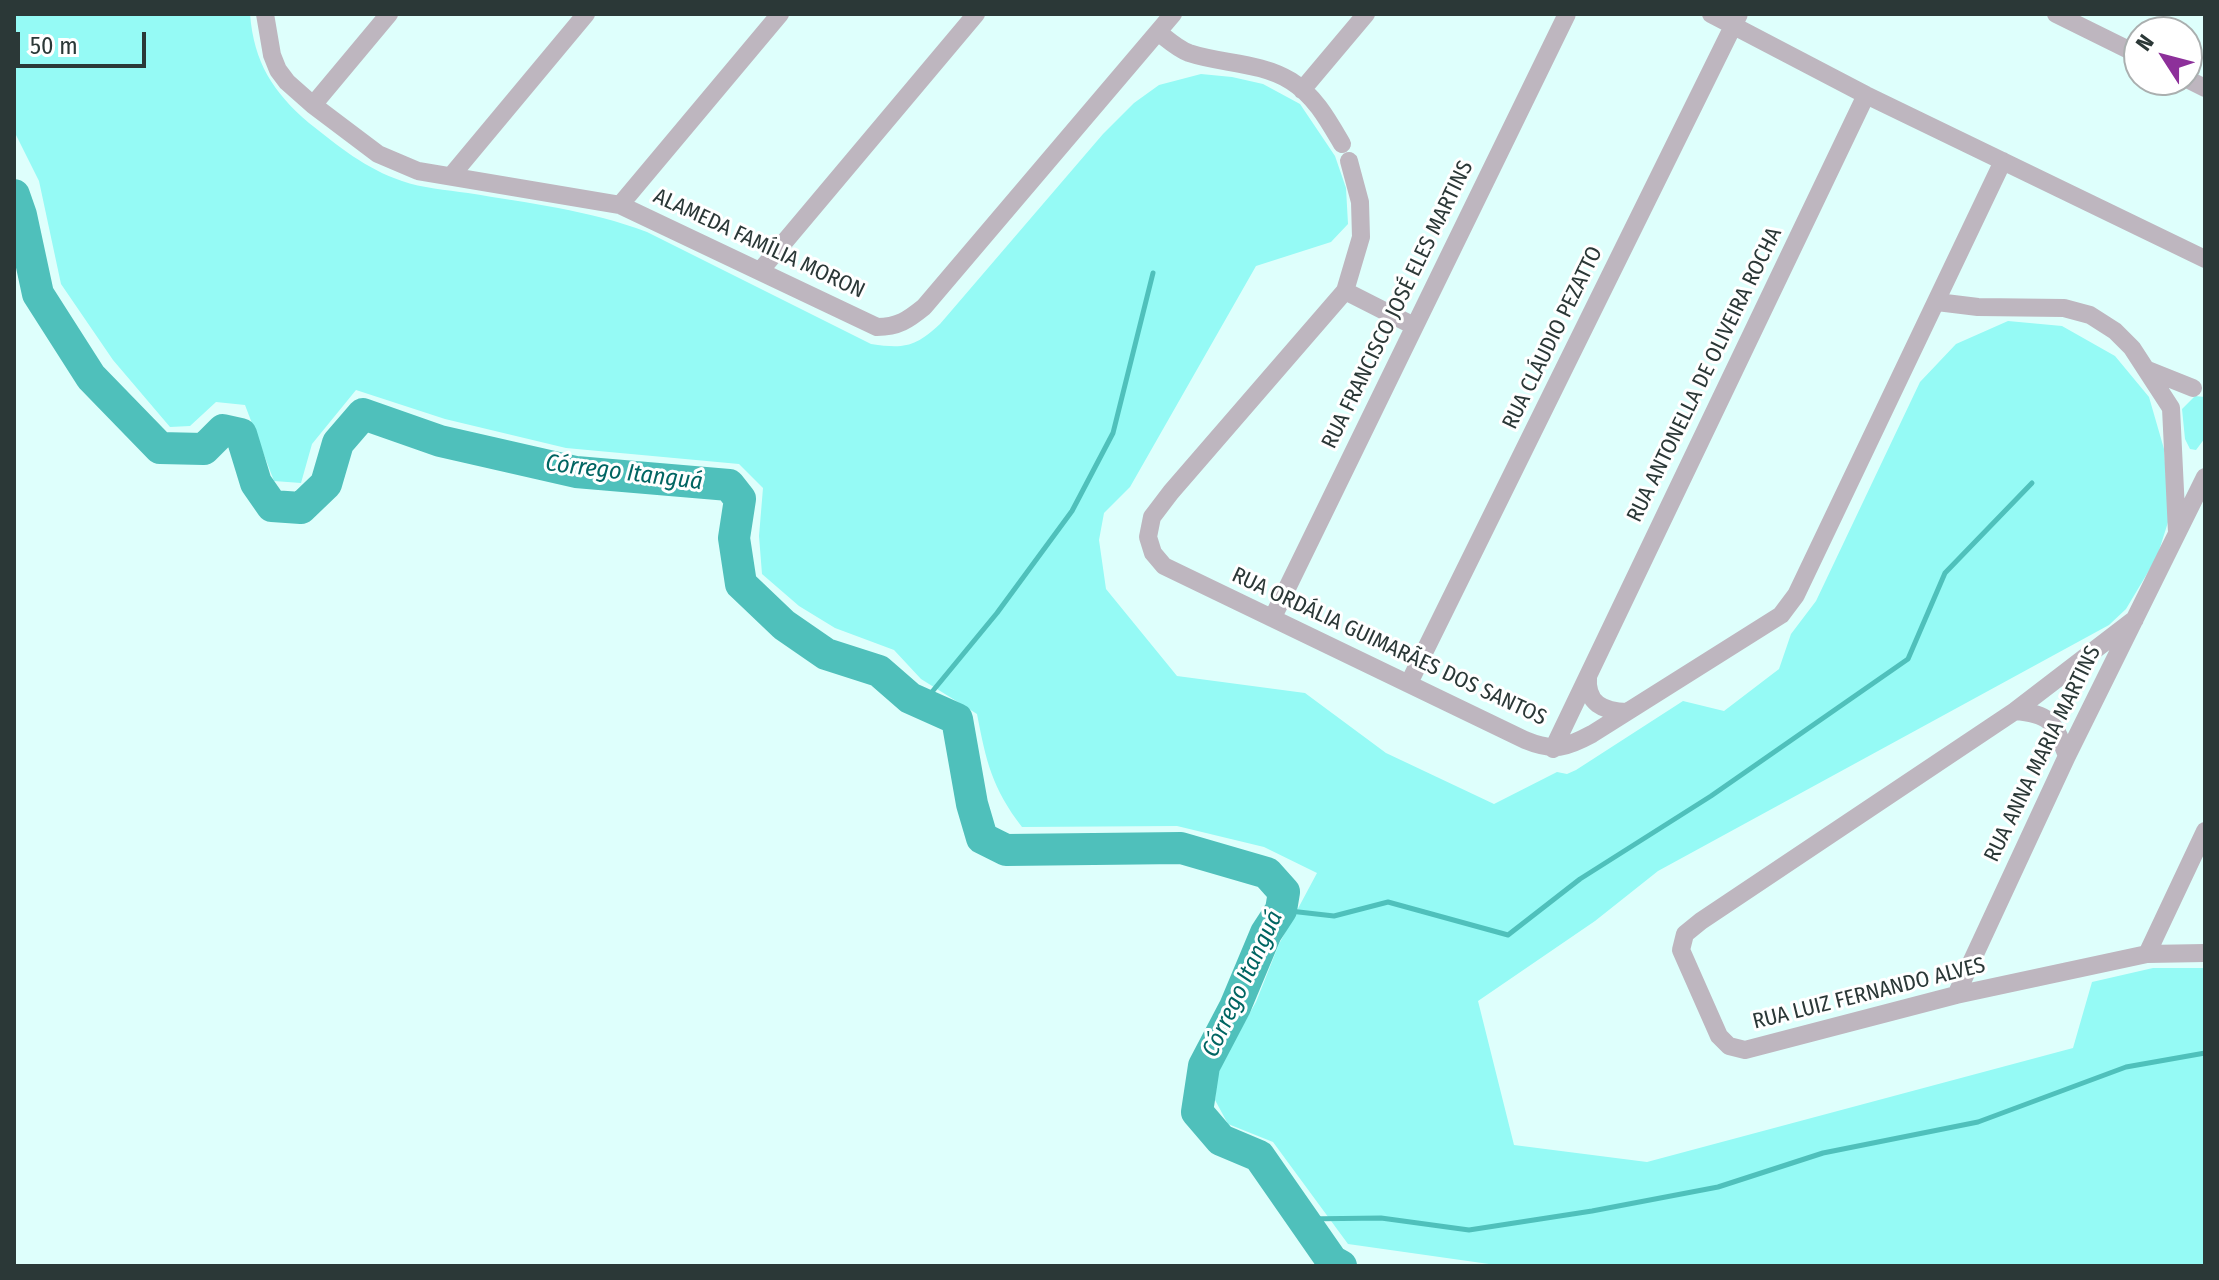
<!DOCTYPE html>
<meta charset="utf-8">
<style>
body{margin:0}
#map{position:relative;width:2219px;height:1280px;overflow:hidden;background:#defffc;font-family:"Fira Sans Condensed",sans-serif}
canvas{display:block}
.frame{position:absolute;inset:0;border:16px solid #2b3837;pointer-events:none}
.north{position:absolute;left:2123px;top:16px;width:80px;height:80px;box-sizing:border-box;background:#fff;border:2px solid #aaafaf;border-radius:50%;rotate:306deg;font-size:22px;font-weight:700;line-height:32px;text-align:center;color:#2b3837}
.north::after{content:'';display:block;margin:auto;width:28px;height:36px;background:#8d309a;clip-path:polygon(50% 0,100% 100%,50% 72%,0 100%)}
.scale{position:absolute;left:16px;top:32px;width:130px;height:36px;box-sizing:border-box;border:4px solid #2b3837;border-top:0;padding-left:10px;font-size:24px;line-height:28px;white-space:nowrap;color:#2b3837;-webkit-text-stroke:6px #fff;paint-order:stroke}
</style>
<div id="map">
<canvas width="2219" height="1280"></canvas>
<div class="frame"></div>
<div class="north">N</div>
<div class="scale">50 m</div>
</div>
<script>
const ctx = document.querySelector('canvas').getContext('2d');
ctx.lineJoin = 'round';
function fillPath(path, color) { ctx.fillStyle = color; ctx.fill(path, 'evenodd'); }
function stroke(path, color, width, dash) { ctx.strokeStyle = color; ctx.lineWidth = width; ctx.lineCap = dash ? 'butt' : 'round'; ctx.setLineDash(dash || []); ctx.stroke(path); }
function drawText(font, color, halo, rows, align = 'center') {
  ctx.font = font + ' "Fira Sans Condensed",sans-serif'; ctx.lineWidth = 6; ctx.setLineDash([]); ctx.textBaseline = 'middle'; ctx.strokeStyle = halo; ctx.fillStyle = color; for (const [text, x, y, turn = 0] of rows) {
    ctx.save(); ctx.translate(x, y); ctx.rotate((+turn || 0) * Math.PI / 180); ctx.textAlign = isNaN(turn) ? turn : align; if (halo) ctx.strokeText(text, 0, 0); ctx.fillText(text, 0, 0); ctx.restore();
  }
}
fillPath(new Path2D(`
 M14 14H250C254 63 273 92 309 123 338 146 366 169 402 181 422 188 446 190 468 193 528 203 589 210 647 232L871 344C905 349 915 347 940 324L1103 134 1134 103 1159 85 1201 74 1232 77 1263 84 1300 104 1335 156 1346 188 1348 224 1331 242 1256 266 1130 487 1104 513 1099 540 1106 589 1177 676 1305 693 1386 753 1494 804 1557 772 1567 774 1576 770 1683 701 1724 711 1779 669 1791 634 1816 601 1920 382 1956 344 2008 321 2062 326 2115 356 2149 397 2164 449 2169 519 2157 557 2126 609 2109 625 1658 871 1595 921 1478 1001 1514 1145 1647 1162 2073 1048 2092 982 2153 968H2205V1266H1503L1348 1244 1273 1142 1228 1124 1215 1100 1218 1069 1256 1002 1279 944 1317 873 1264 847 1177 826 1022 827C992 788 986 761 977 714L921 679 894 650 835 628 799 606 762 574 759 536 763 488 739 464 566 448 445 419 356 390 312 444 301 483 274 481 245 405 216 402 190 426 170 427 113 360 61 284 39 181 14 131Z
 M2195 396 2205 397V438L2196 450 2190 449 2185 439 2182 409Z`), '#95faf5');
stroke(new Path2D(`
 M922 704 997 613 1072 511 1113 433 1153 273
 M1281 910 1334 916 1388 902 1508 935 1580 879 1711 796 1908 659 1945 573 2032 483
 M1303 1219 1381 1218 1469 1230 1592 1211 1718 1187 1823 1153 1978 1122 2126 1067 2205 1053`), '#4fc0bb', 5);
stroke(new Path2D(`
 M14 195 21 215 38 294 91 377 160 448 204 449 223 430 241 434 256 483 272 506 301 508 326 484 338 443 363 414 440 441 576 472 729 485 740 499 734 538 741 584 784 625 826 654 879 671 910 698 957 719 972 804 982 838 1006 850 1181 848 1267 873 1284 892 1281 910 1266 933 1235 1007 1204 1066 1197 1112 1221 1140 1259 1156 1332 1261 1341 1266`), '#4fc0bb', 32);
stroke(new Path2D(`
 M265 14 272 55 278 70 287 82 313 105 378 154 418 171 620 205 877 327C898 327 908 320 924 307L1173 14
 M1711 14 1866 95 2205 259
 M2056 14 2139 55
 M1158 32C1167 39 1178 49 1189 53 1222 64 1260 62 1291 81 1315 96 1328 120 1342 144
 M2187 79 2205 88
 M1302 90 1366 14
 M313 105 389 14
 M1349 161 1360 202 1361 237 1345 291 1171 492 1152 517 1148 537 1153 553 1164 566 1525 740C1554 752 1566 748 1592 734L1781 615 1796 595 2003 161
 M451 176 586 14
 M620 205 780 14
 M760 271 976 14
 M1345 291 1414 326
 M1937 302 1978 307 2064 308 2090 315 2115 331 2132 348 2171 408 2177 532
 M2148 370 2193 388
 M1273 617 1567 14
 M2135 619 2015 711 1701 921 1685 934 1681 950 1719 1036 1729 1046 1745 1050 1956 995 2147 954 2205 953
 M1588 676C1586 704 1603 711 1627 712
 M1409 683 1739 14
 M2015 711C2052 714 2054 723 2067 756
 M1553 749 1866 95
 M2147 954 2205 831
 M1956 995 2067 756 2205 477`), '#beb6bf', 18);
drawText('22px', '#2b3837', '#fff', [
 ["ALAMEDA FAMÍLIA MORON",759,244,25],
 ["RUA FRANCISCO JOSÉ ELES MARTINS",1398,305,-64],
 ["RUA CLÁUDIO PEZATTO",1553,338,-64],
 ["RUA ANTONELLA DE OLIVEIRA ROCHA",1705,375,-64],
 ["RUA ORDÁLIA GUIMARÃES DOS SANTOS",1389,647,25],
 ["RUA ANNA MARIA MARTINS",2043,754,-64],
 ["RUA LUIZ FERNANDO ALVES",1869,994,-14]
]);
drawText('italic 24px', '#006562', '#fff', [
 ["Córrego Itanguá",624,473,7],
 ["Córrego Itanguá",1243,984,-65]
]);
</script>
